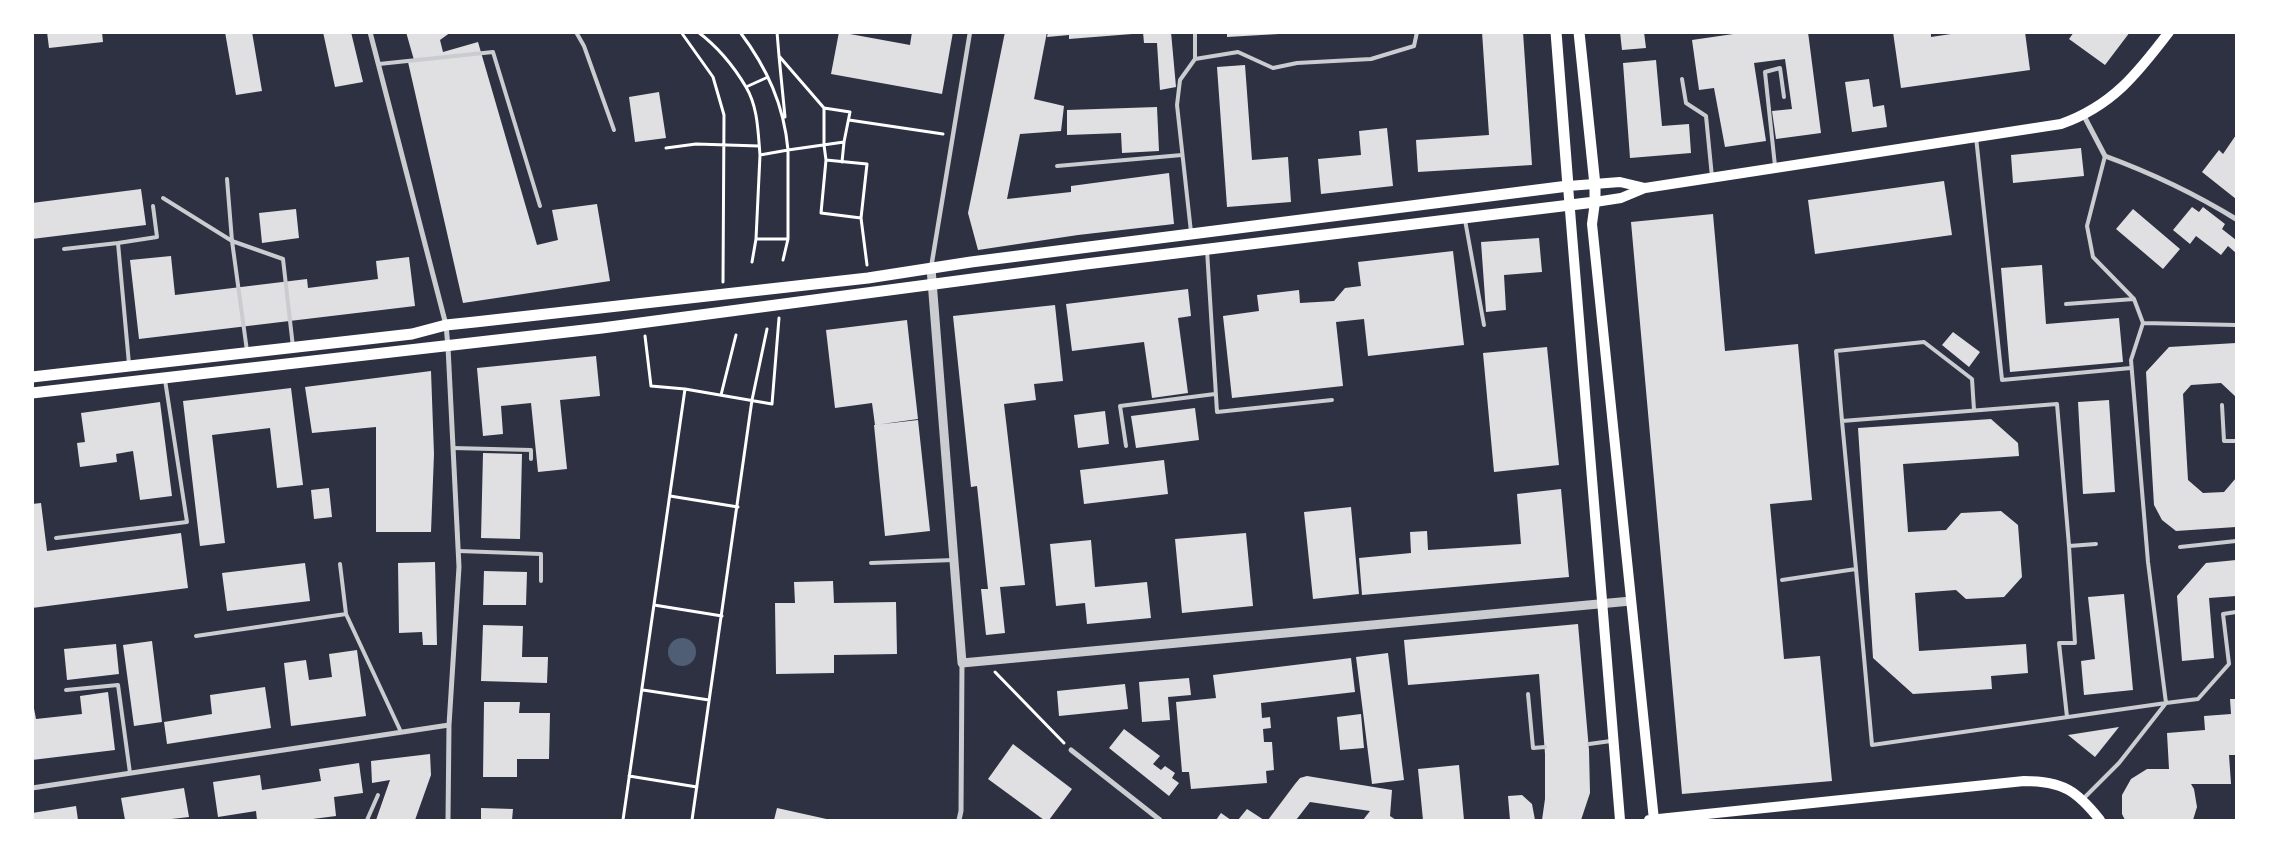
<!DOCTYPE html>
<style>
body{margin:0}
#map{position:relative;width:2269px;height:853px;overflow:hidden;background:#2d3142;font-family:"Roboto Condensed",sans-serif}
canvas{display:block}
.frame{position:absolute;inset:0;border:34px solid #fff;pointer-events:none}
</style>
<div id="map">
<canvas width="2269" height="853"></canvas>
<div class="frame"></div>
</div>
<script>
const ctx = document.querySelector('canvas').getContext('2d');
ctx.lineJoin = 'round';
function fillPath(path, color) { ctx.fillStyle = color; ctx.fill(path, 'evenodd'); }
function stroke(path, color, width, dash) { ctx.strokeStyle = color; ctx.lineWidth = width; ctx.lineCap = dash ? 'butt' : 'round'; ctx.setLineDash(dash || []); ctx.stroke(path); }
fillPath(new Path2D(`
 M668 652a14 14 0 1 1 28 0a14 14 0 1 1-28 0Z`), '#4f5d75');
fillPath(new Path2D(`
 M47 32H102L103 42 49 48Z
 M225 32H252L262 91 236 95Z
 M323 32H351L363 82 335 87Z
 M406 32H451L440 40 443 52 478 42 537 245 558 240 552 210 597 204 610 281 463 303 408 62 414 60Z
 M839 32 910 45 912 32H953L942 94 831 74Z
 M1005 32H1047L1034 99 1064 106 1061 131 1020 134 1007 199 1071 192V186L1169 173 1174 224 1078 235 978 250 968 213Z
 M1048 32H1132V34L1069 39V35L1047 37Z
 M1143 32H1171L1176 87 1160 90 1157 43H1144Z
 M1227 32H1279V34L1227 37Z
 M1482 32H1523L1532 165 1418 172 1416 140 1489 135Z
 M1620 32H1644L1646 48 1622 50Z
 M1747 32H1808L1821 133 1776 139 1772 111 1792 109 1785 59 1754 63 1766 141 1725 147 1714 88 1699 90 1692 40Z
 M1893 32H1931V37L1964 32H2025L2030 70 1901 88Z
 M2074 32H2130L2105 65 2069 39Z
 M1656 60 1662 126 1689 124 1691 153 1630 158 1623 63Z
 M1245 65 1252 160 1288 157 1291 202 1227 207 1217 67Z
 M1869 79 1873 107 1884 105 1887 127 1852 132 1845 82Z
 M659 92 666 138 635 142 629 97Z
 M1157 107 1159 151 1122 153 1121 133 1067 135V110Z
 M1387 128 1393 186 1321 194 1318 159 1361 155 1359 131Z
 M2236 135V199L2202 172 2219 150 2223 154Z
 M2081 148 2084 176 2013 183 2011 155Z
 M1944 181 1952 235 1815 254 1808 200Z
 M141 189 146 225 32 239V203Z
 M2192 207 2199 212 2203 207 2225 224 2222 229 2236 240V253L2228 246 2221 255 2196 236 2190 244 2173 230Z
 M296 209 299 238 262 243 259 213Z
 M2133 209 2180 249 2163 269 2116 229Z
 M1713 214 1725 351 1798 344 1812 500 1770 504 1784 659 1820 656 1832 781 1682 794 1631 222Z
 M1539 238 1542 272 1504 275 1506 310 1486 312 1481 242Z
 M1453 251 1464 345 1368 356 1364 319 1336 322 1343 386 1232 398 1223 316 1259 311 1257 295 1299 290 1300 303 1334 301 1345 288 1361 286 1358 262Z
 M171 256 175 295 307 279 308 288 378 279 376 261 409 257 415 306 139 339 130 260Z
 M2042 265 2046 324 2119 318 2123 362 2010 372 2001 268Z
 M1188 289 1191 316 1178 318 1188 393 1152 398 1144 342 1072 351 1066 304Z
 M1055 305 1063 381 1034 384 1036 400 1004 404 1025 585 1000 587 1005 633 986 635 981 589H988L977 486 971 487 953 316Z
 M907 320 918 419 875 425 872 403 835 408 826 330Z
 M1953 332 1980 352 1969 367 1942 345Z
 M2236 343V397L2221 383 2191 385 2183 394 2188 480 2203 493 2224 492 2236 478V527L2176 531 2162 520 2154 505 2146 372 2169 347Z
 M1547 347 1559 465 1494 472 1483 353Z
 M596 356 600 396 560 400 567 469 538 472 531 403 501 406 503 434 483 436 477 368Z
 M431 371 434 454 431 532H376V427L312 433 305 387Z
 M291 388 303 485 277 488 270 428 212 435 225 543 200 546 183 401Z
 M2109 400 2115 492 2083 494 2078 402Z
 M160 402 172 496 140 500 133 451 116 454 117 462 80 467 77 443 85 442 81 413Z
 M1195 408 1199 440 1136 448 1131 416Z
 M1105 411 1109 444 1078 448 1074 415Z
 M1991 419 2018 443 2019 456 1903 464 1908 532 1946 530 1961 513 2001 511 2018 525 2022 577 2004 597 1966 599 1956 590 1915 593 1919 651 2026 644 2028 673 1991 676 1992 689 1913 694 1873 658 1858 428Z
 M918 420 930 531 885 536 874 425Z
 M483 453 522 454 520 539 481 538Z
 M1164 460 1168 494 1084 504 1080 470Z
 M329 488 332 517 314 519 311 490Z
 M1561 489 1569 577 1362 595 1359 558 1411 553 1410 532 1427 531 1428 550 1521 544 1517 494Z
 M41 503 47 551 181 533 188 588 32 608V504Z
 M1351 507 1359 594 1313 599 1304 512Z
 M1246 533 1253 606 1182 613 1175 539Z
 M1091 540 1095 587 1147 582 1151 618 1087 624 1085 603 1056 606 1050 544Z
 M2236 560V596L2209 598 2214 658 2182 661 2177 596 2206 563Z
 M435 562 437 645H423L422 632 399 633 398 563Z
 M305 563 310 601 227 611 222 573Z
 M484 571 527 572 526 605H483Z
 M833 581 834 603 896 602 897 654 834 655V673L776 674 775 603H795L794 582Z
 M2124 594 2133 690 2084 695 2081 661 2095 659 2088 597Z
 M1578 624 1589 750 1590 793 1581 820H1542L1545 799V754L1539 674 1408 685 1404 640Z
 M483 625 523 626 522 657H548L547 683 481 681Z
 M152 641 162 722 134 726 123 645Z
 M116 644 119 674 67 680 64 649Z
 M357 650 366 716 291 726 284 663 306 660 309 680 332 677 329 654Z
 M1388 653 1404 780 1372 784 1356 657Z
 M1351 658 1355 692 1261 703 1262 718 1270 717 1271 728 1263 729 1264 742H1272L1274 770 1266 771 1267 783 1191 789 1189 772H1182L1176 702 1216 698 1213 675Z
 M1189 678 1191 695 1168 697 1170 720 1142 722 1139 682Z
 M1125 684 1128 709 1059 716 1057 691Z
 M265 687 271 728 167 744 164 722 212 714 210 695Z
 M108 692 115 750 32 760V698L36 719 82 714 80 696Z
 M2230 699H2236V755H2229L2231 784H2191L2194 789 2197 807 2193 820H2125L2122 814V795L2131 779 2147 769H2169L2167 733 2205 730 2204 716 2231 714Z
 M484 702H520L519 713H550L549 759H517V777H483Z
 M1361 714 1364 748 1340 750 1337 717Z
 M2119 727 2095 757 2068 735Z
 M1124 729 1160 756 1153 764 1161 770 1165 766 1175 773 1172 778 1179 783 1169 796 1109 748Z
 M1013 744 1072 789 1049 820H1044L988 779Z
 M430 754 431 775 415 820H376L390 780 372 783 371 761Z
 M359 763 363 793 334 797 336 816 305 820H257L256 811 218 817 213 782 260 775 262 790 321 781 319 769Z
 M1459 765 1464 820H1423L1418 769Z
 M1307 776 1392 790 1390 816 1396 820H1363L1370 811 1310 802 1296 820H1268L1295 784 1300 778Z
 M184 788 189 817 163 820H125L121 798Z
 M1522 795 1532 804 1535 820H1510L1508 796Z
 M76 806 78 820H32V813Z
 M481 808 513 809 512 820H481Z
 M777 808 831 820H774Z
 M1247 809 1264 820H1238Z
 M1221 813 1231 820H1216Z`), '#e0e0e3');
stroke(new Path2D(`
 M681 32 713 77 724 115 723 282
 M698 32C718 47 733 65 746 87
 M740 32C767 68 784 105 788 150L760 155C758 132 758 107 746 87L768 77
 M777 32 779 56 824 108V145L826 160 867 164 861 218 867 265
 M779 56 785 117
 M849 120 943 134
 M666 148 696 144 759 146
 M760 155 756 239H788V150L844 142 850 112 824 108
 M826 160 821 213 861 218
 M842 162 844 142
 M783 260 788 239
 M752 262 756 239
 M645 336 651 386 685 389 772 404 779 318
 M721 395 736 335
 M670 496 738 507
 M654 605 722 616
 M995 672 1064 743
 M643 690 709 700
 M629 776 697 787
 M623 820 685 389
 M692 820 752 400 767 329`), '#fff', 3);
stroke(new Path2D(`
 M576 32 584 46 614 130
 M1195 59 1238 52 1273 68 1297 63 1371 59 1414 46 1417 32
 M379 64 493 52 540 206
 M1682 79 1686 103 1706 116 1712 177
 M1976 137 2002 380 2131 368
 M2105 156 2087 226 2093 257 2134 299 2143 323 2236 325
 M1057 166 1182 155
 M1775 166 1765 72 1780 68 1784 97
 M227 179 232 241 283 259 293 347
 M163 198 232 241 247 351
 M1465 220 1484 325
 M1191 232 1177 105 1180 80 1195 59V32
 M64 249 118 243
 M1207 250 1217 412 1332 400
 M2066 304 2134 299
 M2143 323 2131 360 2148 562 2166 703 2198 699 2229 664 2223 614 2236 612
 M129 364 118 243 157 237 153 206
 M2222 405 2224 441H2236
 M1842 421 1836 351 1924 342 1972 379 1974 410
 M1126 446 1120 406 1215 394
 M453 448 531 450V459
 M56 538 187 522 165 380
 M2180 547 2236 541
 M459 551 541 554V581
 M871 563 954 560
 M340 564 346 614 401 732
 M1856 569 1872 745 2166 703
 M1782 580 1856 569 1842 421 2057 404 2069 546 2096 544
 M196 636 346 614
 M66 690 118 685 130 773
 M1528 694 1533 748 1545 747
 M2067 717 2059 643H2075L2069 546
 M1589 744 1611 741
 M2083 799 2119 763 2166 703
 M367 820 378 795`), '#caccd0', 4);
stroke(new Path2D(`
 M931 268 970 32`), '#caccd0', 4.5);
stroke(new Path2D(`
 M370 32 446 325 448 347 459 567 449 725 448 820
 M2084 116 2105 156C2154 174 2192 192 2236 219
 M1071 750 1160 820
 M32 788 449 725
 M959 820 961 811 962 663`), '#caccd0', 5);
stroke(new Path2D(`
 M931 268 962 663 1631 601`), '#caccd0', 9);
stroke(new Path2D(`
 M1620 820 1568 186 1620 182 1645 188
 M1649 820 2024 781C2063 781 2077 791 2100 820
 M1654 820 1592 224 1595 202 1621 198 1645 188 2061 124C2112 106 2137 74 2169 32`), '#fff', 10);
stroke(new Path2D(`
 M32 377 412 334 446 325 475 322 868 278 971 262 1568 186 1556 32
 M32 393 602 328 1086 264 1595 202V185L1579 32`), '#fff', 11);
</script>
